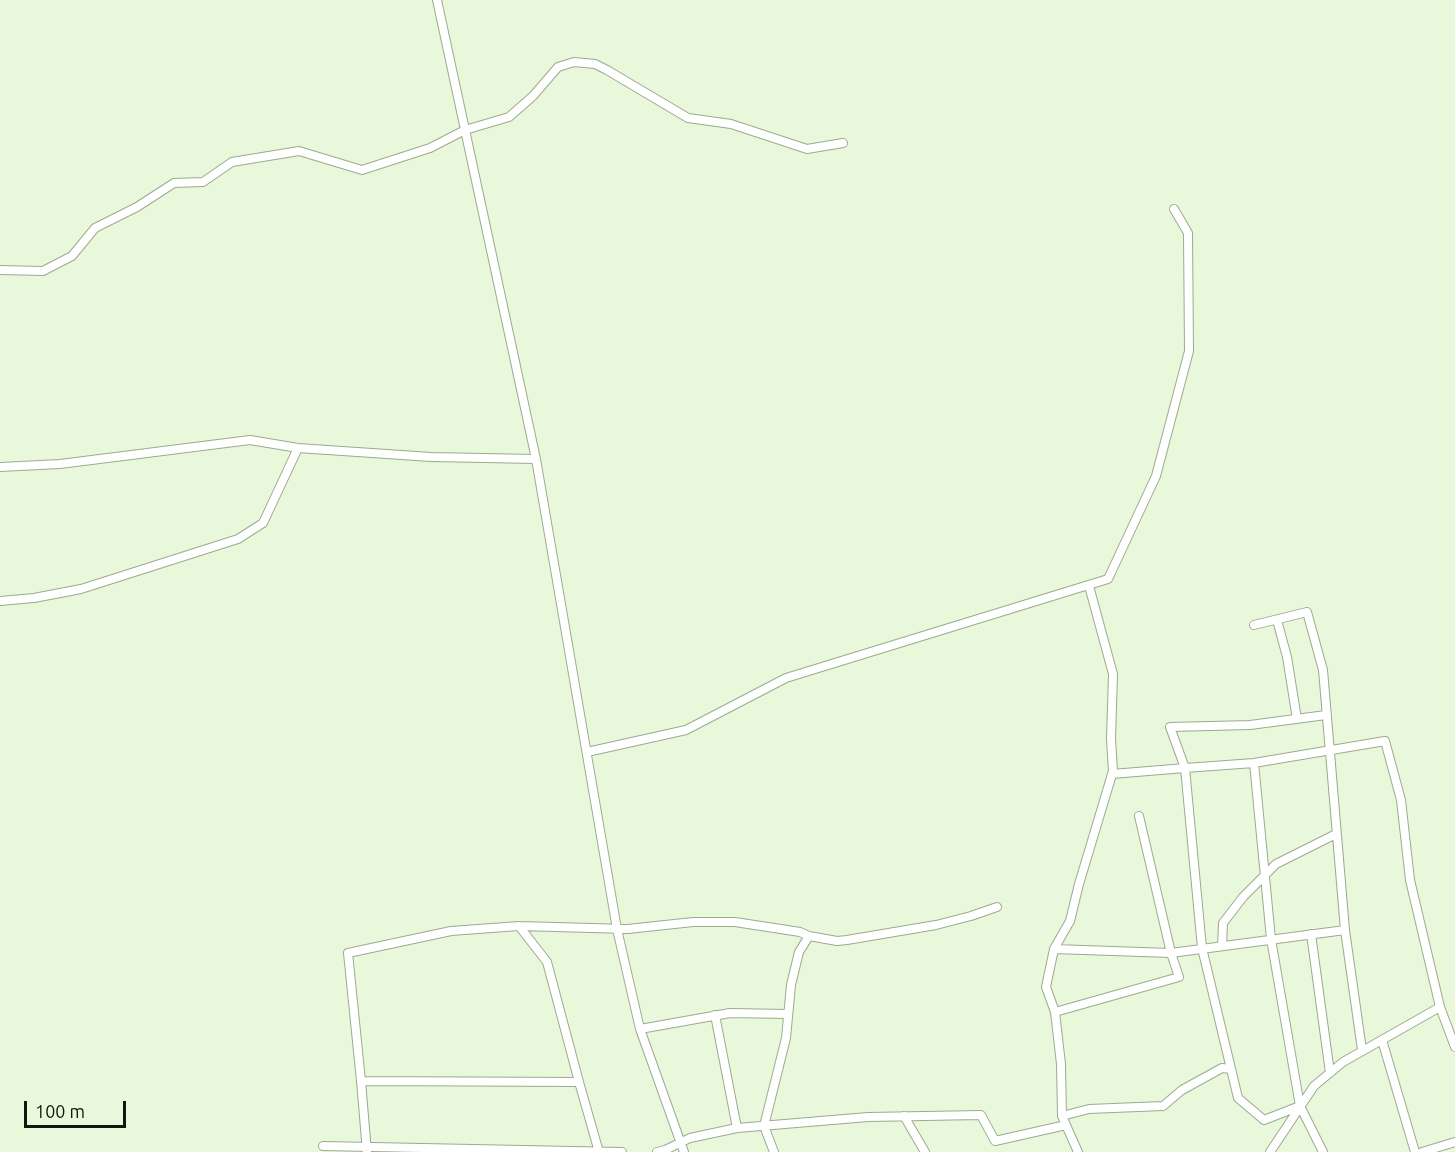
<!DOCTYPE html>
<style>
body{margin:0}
#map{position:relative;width:1455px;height:1152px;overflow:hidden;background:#e9f8db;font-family:Ubuntu,sans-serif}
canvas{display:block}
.scale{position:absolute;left:24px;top:1101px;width:102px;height:27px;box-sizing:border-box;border:3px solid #12170d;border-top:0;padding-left:8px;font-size:18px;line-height:21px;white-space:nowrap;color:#12170d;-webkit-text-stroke:4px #e9f8db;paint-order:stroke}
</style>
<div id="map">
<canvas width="1455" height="1152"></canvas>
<div class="scale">100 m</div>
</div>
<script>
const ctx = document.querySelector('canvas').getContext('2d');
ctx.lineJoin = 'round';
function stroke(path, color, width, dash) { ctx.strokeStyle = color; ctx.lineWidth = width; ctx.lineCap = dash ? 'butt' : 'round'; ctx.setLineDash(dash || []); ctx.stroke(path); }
const minor = new Path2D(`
 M437 0 536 459 617 929 640 1029 684 1152
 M0 270 43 271 72 256 95 228 137 207 174 183 203 182 232 162 299 151 362 170 430 148 465 130 509 117 533 96 558 67 574 62 595 64 607 70 688 118 731 124 807 149 843 143
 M0 467 60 464 250 440 298 448 431 457 536 459
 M0 601 34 598 81 589 238 539 263 523 298 448
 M1277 620 1287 657 1297 719
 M1254 625 1307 612 1323 670 1345 930
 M587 752 686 730 786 678 1108 579 1156 476 1189 351 1188 233 1174 209
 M1254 763 1271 939 1300 1106 1323 1152
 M1112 774 1185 768 1170 727 1250 725 1326 715
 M519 926 547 962 579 1082
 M1311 934 1330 1073
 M1222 946 1223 923 1243 897 1276 864 1336 834
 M1054 949 1171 953 1345 930 1362 1050
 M1440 1007 1455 1047
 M1055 1012 1179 977 1171 953 1139 816
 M715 1015 737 1128
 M640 1029 730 1013 788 1014
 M1382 1040 1415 1152
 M361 1081 348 953 451 931 519 926 628 929 693 922H735L800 932 809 936 837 941 847 940 936 925 971 916 997 907
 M904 1116 925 1152
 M1062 1116 1089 1109 1163 1106 1182 1090 1222 1068 1231 1069
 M323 1146 622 1152
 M367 1152 361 1081 579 1082 599 1152
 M657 1152 665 1150 690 1138 737 1128 868 1117 981 1115 995 1141 1066 1125
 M774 1152 764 1126 786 1038 791 985 799 952 809 936
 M1078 1152 1062 1116 1061 1064 1055 1012 1046 987 1054 949 1070 921 1079 884 1113 771 1111 739 1113 674 1089 586
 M1270 1152 1314 1086 1343 1062 1440 1007 1410 880 1401 800 1385 741 1254 763 1185 768 1202 948 1238 1098 1264 1120 1300 1106
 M1422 1152 1455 1142`);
stroke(minor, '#9caa8f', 10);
stroke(minor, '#fff', 8);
</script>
